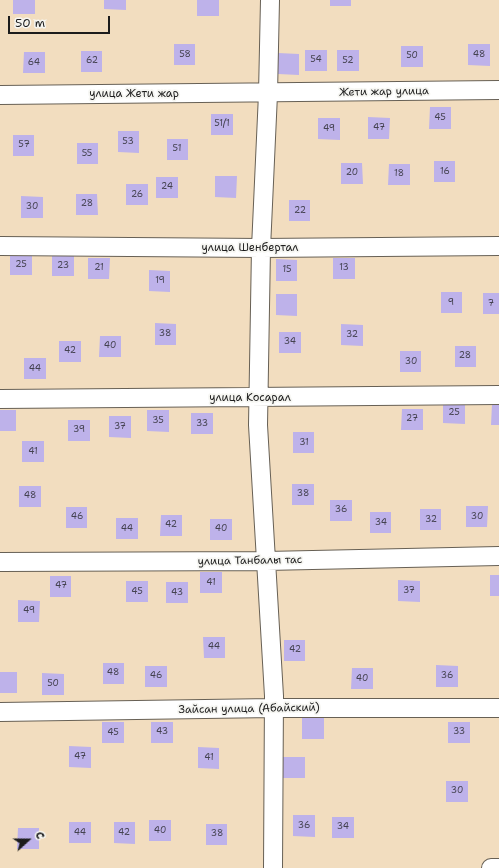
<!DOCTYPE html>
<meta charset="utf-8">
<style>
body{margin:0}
#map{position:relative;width:499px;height:868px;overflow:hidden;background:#f2ddbf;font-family:"Shantell Sans",sans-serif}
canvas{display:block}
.north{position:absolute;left:8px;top:820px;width:40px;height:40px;-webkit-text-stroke:3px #f6f6f2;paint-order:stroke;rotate:69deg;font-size:11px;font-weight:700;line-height:16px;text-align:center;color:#1c1c1c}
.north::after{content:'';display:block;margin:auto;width:14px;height:18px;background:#1c1c1c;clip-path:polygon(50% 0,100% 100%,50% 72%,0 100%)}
.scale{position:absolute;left:8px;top:16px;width:102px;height:18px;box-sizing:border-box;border:2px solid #1c1c1c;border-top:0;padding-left:5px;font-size:12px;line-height:14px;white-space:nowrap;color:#1c1c1c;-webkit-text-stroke:3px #f6f6f2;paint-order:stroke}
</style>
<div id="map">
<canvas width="499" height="868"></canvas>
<div class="north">С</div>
<div class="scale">50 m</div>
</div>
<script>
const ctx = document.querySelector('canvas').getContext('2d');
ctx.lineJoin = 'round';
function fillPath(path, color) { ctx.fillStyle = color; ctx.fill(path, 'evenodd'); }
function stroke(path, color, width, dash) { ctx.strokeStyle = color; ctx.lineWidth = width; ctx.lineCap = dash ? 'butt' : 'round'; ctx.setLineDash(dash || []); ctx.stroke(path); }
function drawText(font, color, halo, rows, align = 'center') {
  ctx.font = font + ' "Shantell Sans",sans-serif'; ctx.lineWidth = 3.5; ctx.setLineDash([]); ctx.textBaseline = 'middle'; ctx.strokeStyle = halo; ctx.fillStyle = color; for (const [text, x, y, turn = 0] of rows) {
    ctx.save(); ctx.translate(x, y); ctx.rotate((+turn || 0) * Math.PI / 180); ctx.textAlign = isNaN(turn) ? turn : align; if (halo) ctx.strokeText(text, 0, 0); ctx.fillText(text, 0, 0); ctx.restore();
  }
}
fillPath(new Path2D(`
 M13 0H35V14H13Z
 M104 0H126V10L104 9Z
 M197 0H219V16H197Z
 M330 0H351V6H330Z
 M174 44H195V65H174Z
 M468 44H490V66L468 65Z
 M401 46H423V67H401Z
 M305 50H327V71H305Z
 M337 50H359V71H337Z
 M81 51H102V72H81Z
 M24 52H45V73H23Z
 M278 53 299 54V75L278 74Z
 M430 107H451V129H429Z
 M211 114H233V135H211Z
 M368 117 390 118 389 139H368Z
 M318 118H340V140L318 139Z
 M118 131H139V153L118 152Z
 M13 135H34V156H13Z
 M167 139H188V160H167Z
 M77 143H98V164H77Z
 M434 161H455V182H434Z
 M341 163H362L363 184H341Z
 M389 164H410V185H388Z
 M215 176H237L236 198 215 197Z
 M156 177H178V198H156Z
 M126 184H148V205H126Z
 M76 194H97L98 215H76Z
 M21 196 43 197V218H21Z
 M289 200H310V221H289Z
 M10 254H32V275H10Z
 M52 255H74V276H52Z
 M88 258H110L109 279H88Z
 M333 258H355V279H333Z
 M276 259 297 260V281H276Z
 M149 270 170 271V292L149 291Z
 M441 292H462V313H441Z
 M483 293H499V314H483Z
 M276 294H297V316L276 315Z
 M155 323 176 324V345H155Z
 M341 324 363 325V346L341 345Z
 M279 332H301V353H279Z
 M100 336H121V357H99Z
 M59 341H81V362H59Z
 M455 346H476V367H455Z
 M400 351H421V372H400Z
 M24 358H46V379H24Z
 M443 402H465V424L443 423Z
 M492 404H499V425H491Z
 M402 409H423V430H401Z
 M0 410H16V431H0Z
 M147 410H169V432L147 431Z
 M191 413H213V434H191Z
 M109 416H131V438L109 437Z
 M68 420H90V441H68Z
 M293 432H314V453H293Z
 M22 441H44V462H22Z
 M292 484H314V505H292Z
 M19 486H41V507H19Z
 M330 500H352V521H330Z
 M466 506H488L487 527H466Z
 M66 507H87V528H66Z
 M420 509H441V530H420Z
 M370 512H391V533H370Z
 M161 515H182V536H160Z
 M116 518H138V539H116Z
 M210 519H232V540H210Z
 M200 572H222V593H200Z
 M490 575H499V596H490Z
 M50 576H71V597H50Z
 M398 580 420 581V602L398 601Z
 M126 581H148V602H126Z
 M166 582H188V603H166Z
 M18 600 40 601 39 622H18Z
 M203 637H225V658H204Z
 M284 640H305V661H284Z
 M103 663H124V684H103Z
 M436 665 458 666V687H436Z
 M145 666H167V687H145Z
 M352 668H373V689H351Z
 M0 672H17V693H0Z
 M42 673 64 674V695H42Z
 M302 718H324V739H302Z
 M102 722H124V743H102Z
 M151 722H173V743H151Z
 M448 722H470V743H448Z
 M69 746 91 747V768L69 767Z
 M198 747 219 748V769L198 768Z
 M283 757H305V778H283Z
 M446 781H468V802H446Z
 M293 815H315V837L293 836Z
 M332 817H354V838H332Z
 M149 820H171V841H149Z
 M69 822H91V843H69Z
 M114 822H135V844L114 843Z
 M206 824H227V845H206Z
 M18 828H39V849H17Z`), '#beb2ea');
const minor = new Path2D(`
 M270 0 268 94 261 248 258 425 274 696 273 868
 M0 95 499 90
 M0 246 261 248 499 246
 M0 399 499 395
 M0 562 266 561 499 556
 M0 712 273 708H499
 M491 868H499`);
stroke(minor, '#676055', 20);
stroke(minor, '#fff', 18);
drawText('9px', '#444250', null, [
 ["58",185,55],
 ["48",479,55],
 ["50",412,56],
 ["54",316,60],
 ["62",92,61],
 ["52",348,61],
 ["64",34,63],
 ["45",440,118],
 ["51/1",222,124],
 ["47",379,128],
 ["49",329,129],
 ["53",128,142],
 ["57",24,145],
 ["51",177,149],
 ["55",87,154],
 ["16",445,172],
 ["20",352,173],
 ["18",399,174],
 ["24",167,187],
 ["26",137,195],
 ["28",87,204],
 ["30",32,207],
 ["22",300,211],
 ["25",21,265],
 ["23",63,266],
 ["21",99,268],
 ["13",344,268],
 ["15",287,270],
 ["19",160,281],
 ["9",451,303],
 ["7",491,304],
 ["38",165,334],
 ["32",352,335],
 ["34",290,342],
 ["40",110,346],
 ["42",70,351],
 ["28",465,356],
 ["30",411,362],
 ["44",35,369],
 ["25",454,413],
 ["27",412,419],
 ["35",158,421],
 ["33",202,424],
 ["37",120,427],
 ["39",79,430],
 ["31",304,443],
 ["41",33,452],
 ["38",303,494],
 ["48",30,496],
 ["36",341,510],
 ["46",77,517],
 ["30",477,517],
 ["32",431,520],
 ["34",381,523],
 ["42",171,525],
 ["44",127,529],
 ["40",221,529],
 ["41",211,583],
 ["47",61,586],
 ["37",409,591],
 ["45",137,592],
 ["43",177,593],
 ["49",29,611],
 ["44",214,647],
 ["42",295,650],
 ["48",113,673],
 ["46",156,676],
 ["36",447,676],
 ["40",362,679],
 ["50",53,684],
 ["43",162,732],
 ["33",459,732],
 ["45",113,733],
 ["47",80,757],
 ["41",209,758],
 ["30",457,791],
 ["36",304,826],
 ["34",343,827],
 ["40",160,831],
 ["44",80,833],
 ["42",124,833],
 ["38",217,834]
]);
drawText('11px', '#1c1c1c', '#f6f6f2', [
 ["Жети жар улица",384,92,-1],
 ["улица Жети жар",134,94],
 ["улица Шенбертал",250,248],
 ["улица Косарал",250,398],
 ["улица Танбалы тас",250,561,-1],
 ["Зайсан улица (Абайский)",249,709,-1]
]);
</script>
